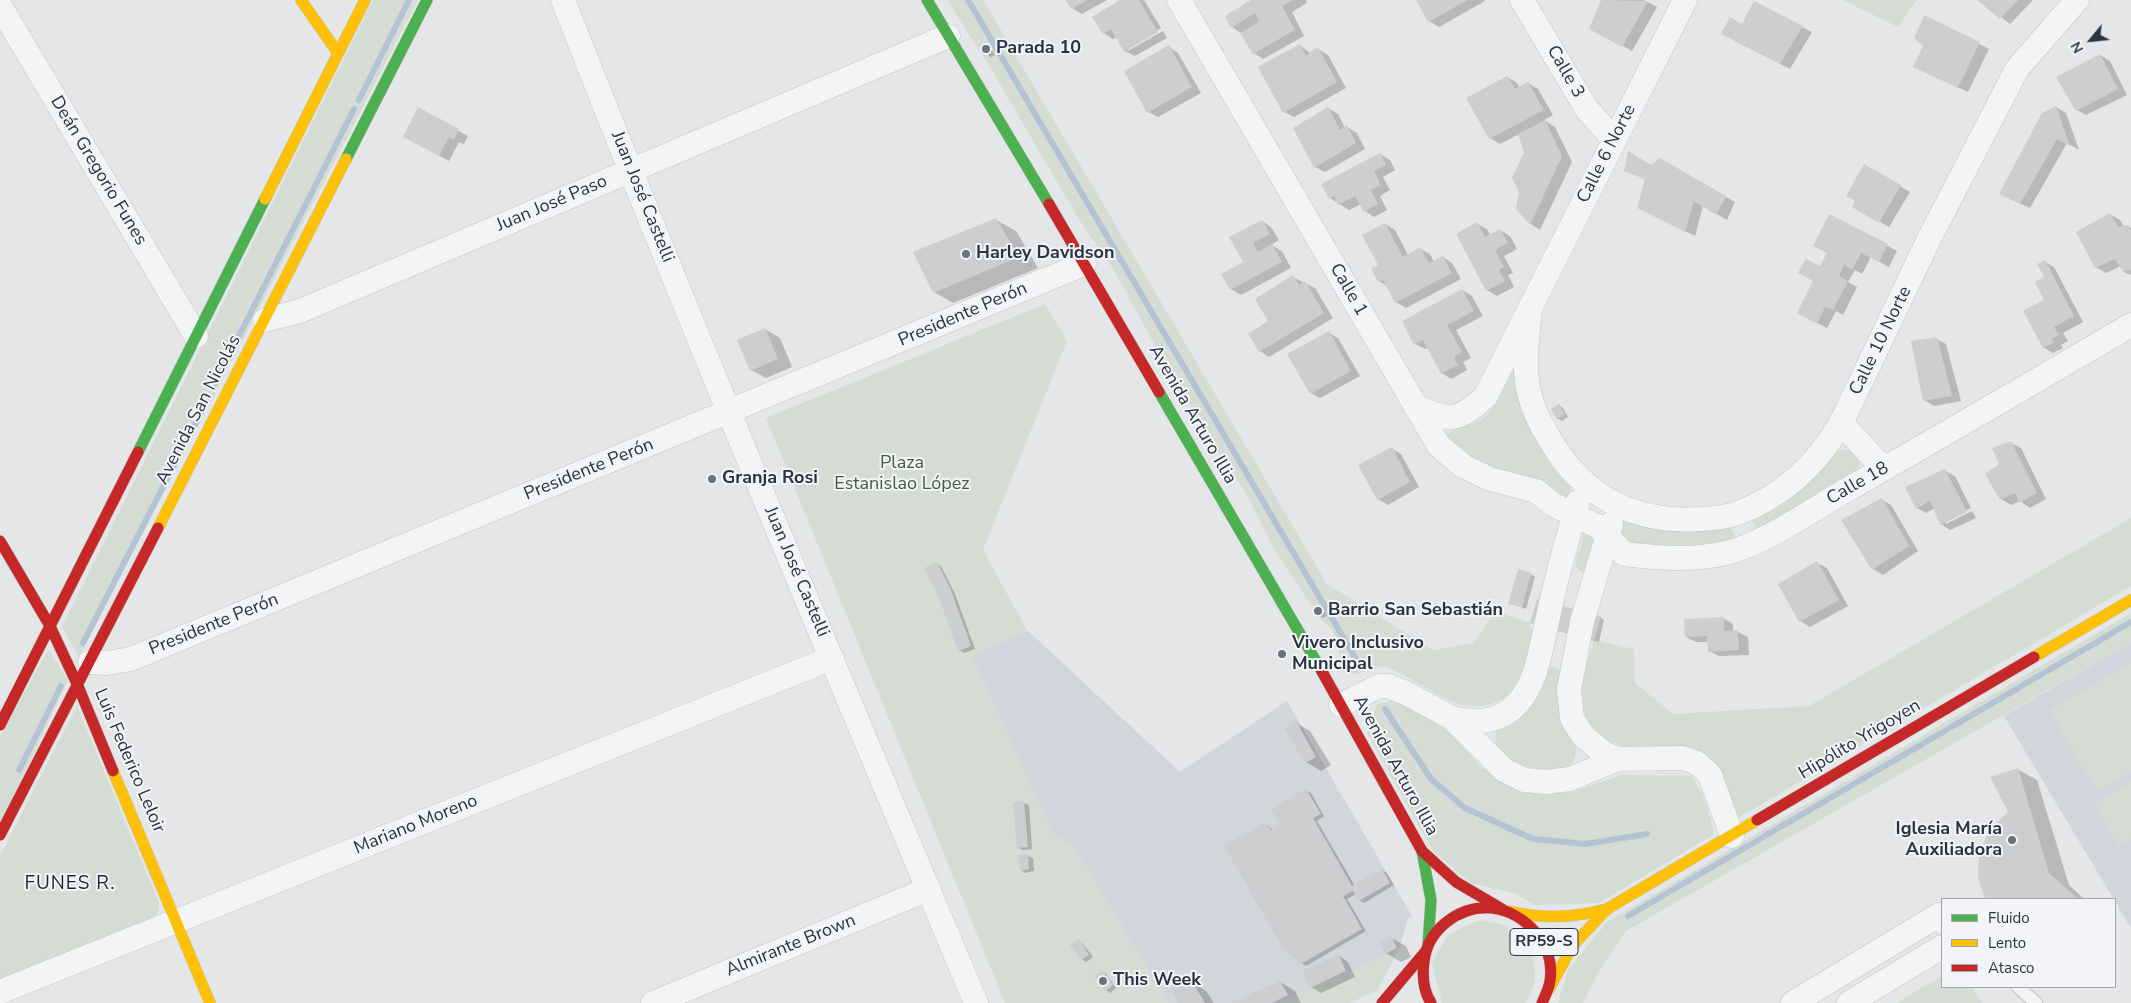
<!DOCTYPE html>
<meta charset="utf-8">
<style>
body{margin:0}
#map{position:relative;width:2131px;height:1003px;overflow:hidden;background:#e4e6e8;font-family:"Nunito Sans",sans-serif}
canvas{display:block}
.legend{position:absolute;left:1941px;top:898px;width:175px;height:90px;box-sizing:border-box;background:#f2f4f8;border:1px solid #a2a7af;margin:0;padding:6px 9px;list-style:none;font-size:15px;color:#2a3342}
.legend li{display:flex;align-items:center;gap:10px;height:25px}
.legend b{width:25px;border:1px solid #a2a7af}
.north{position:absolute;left:2066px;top:15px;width:50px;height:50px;-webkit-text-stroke:4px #f2f4f8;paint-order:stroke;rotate:242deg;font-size:14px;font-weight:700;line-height:20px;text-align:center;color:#2a3342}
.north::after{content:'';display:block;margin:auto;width:18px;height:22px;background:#2a3342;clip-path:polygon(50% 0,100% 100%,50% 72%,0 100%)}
</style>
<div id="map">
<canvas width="2131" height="1003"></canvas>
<ul class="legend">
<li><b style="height:6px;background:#4caf50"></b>Fluido</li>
<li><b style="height:6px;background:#ffc107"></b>Lento</li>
<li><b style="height:6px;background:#c62828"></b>Atasco</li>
</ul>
<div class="north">N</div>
</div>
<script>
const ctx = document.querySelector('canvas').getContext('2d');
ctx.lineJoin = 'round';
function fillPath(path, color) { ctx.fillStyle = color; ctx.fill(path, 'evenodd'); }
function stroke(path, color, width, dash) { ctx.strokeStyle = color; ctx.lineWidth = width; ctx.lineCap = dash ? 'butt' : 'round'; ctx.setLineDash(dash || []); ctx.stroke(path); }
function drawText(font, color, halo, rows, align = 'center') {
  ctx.font = font + ' "Nunito Sans",sans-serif'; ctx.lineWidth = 4; ctx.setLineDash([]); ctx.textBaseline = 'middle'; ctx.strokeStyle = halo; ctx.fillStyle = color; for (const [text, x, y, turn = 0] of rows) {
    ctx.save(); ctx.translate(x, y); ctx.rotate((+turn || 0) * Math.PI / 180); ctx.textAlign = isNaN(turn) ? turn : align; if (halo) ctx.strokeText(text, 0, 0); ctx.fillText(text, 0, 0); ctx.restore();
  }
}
fillPath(new Path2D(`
 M1027 630 1180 772 1287 701 1412 916 1408 918 1399 949 1281 1003H1168L1073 845 1053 835 972 656Z
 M2131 642V928L2004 716Z`), '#d2d5db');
fillPath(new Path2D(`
 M373 0H418L79 657 62 627Z
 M947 0H983L1327 584 1433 650 1474 643 1495 611 1530 623 1529 628 1536 630C1529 658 1523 695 1491 704 1478 707 1466 707 1453 702 1430 692 1409 676 1385 666 1370 667 1353 680 1339 670V650L1333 631 1318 616 1274 549 1246 493 1217 450 1164 362 1114 270 1078 218 990 67Z
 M1843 0H1917L1898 27Z
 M1045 304 1067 341 983 550 1027 630 972 656 1053 835 1073 845 1168 1003H1005L766 418Z
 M1514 367 1517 372V390L1525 419 1554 470 1571 488 1569 496 1561 499 1485 469 1445 441 1447 433 1481 420 1492 409Z
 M1846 449 1854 453 1860 464 1853 476 1764 527H1756L1752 521 1756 514 1836 451Z
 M2131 518V586L1742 816 1737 817C1730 798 1725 772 1710 758 1697 748 1681 749 1666 749 1653 748 1640 749 1628 747 1601 743 1577 720 1580 692 1582 675 1590 656 1594 640L1634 649 1635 683 1673 714 1809 706Z
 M1630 519 1727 524 1733 530 1735 536 1729 543 1670 549 1624 543 1617 532 1621 521Z
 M1588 531 1598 535 1585 572H1581L1575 565 1584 534Z
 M2131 613V642L1626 931 1598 973 1583 1003H1558L1568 970 1607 922Z
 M48 650 68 680 0 826V736Z
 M2131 663V772L2097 792 2050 710Z
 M1552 666 1561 671 1576 745C1576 752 1576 758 1571 764 1557 778 1514 766 1501 753 1495 747 1495 739 1496 731L1548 669Z
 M1395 700 1423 713 1452 735 1482 768 1511 785 1543 793 1572 792 1621 775 1691 776C1704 793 1710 814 1714 834L1599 903 1535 905 1514 893 1471 883 1433 851 1367 733 1377 704Z
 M77 706 159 903 157 914 143 923 0 980V856Z
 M2131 782V839L2118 846 2094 804Z
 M1476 921C1487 921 1497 922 1507 927 1534 940 1544 978 1525 1003H1442L1432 963 1448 935Z
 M1399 949 1377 991 1349 1003H1281Z
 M1942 976V987H1972L1982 1003H1896Z`), '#d5dcd4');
fillPath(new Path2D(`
 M1068 0H1107L1082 14 1072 8Z
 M1123 0H1144L1161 28 1128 48V51L1163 31 1167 38 1135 56 1125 51 1117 37 1113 39 1104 33Z
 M1254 0H1306L1307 3 1292 12 1304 36 1263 59 1254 53 1241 33 1232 27Z
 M1418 0H1484L1485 1 1439 27 1429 21Z
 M1602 0H1644L1657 7 1632 51 1591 28Z
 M1979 0H2033L2010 24Z
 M1754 3 1812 32 1790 69 1732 39 1743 26Z
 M1925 16 1989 49 1968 92 1925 72Z
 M986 45 991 48 995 55 991 57 987 54Z
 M1300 45 1311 54 1318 49 1328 55 1346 88 1294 117 1284 112Z
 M1169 47 1178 53 1201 93 1158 117 1148 112Z
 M2100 55 2110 61 2127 95 2086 115 2077 110Z
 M1507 77 1517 83 1520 88 1528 83 1538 89 1553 115 1544 120 1555 127 1572 162 1540 230 1531 224 1518 209 1526 152 1519 134 1500 144 1490 138 1468 99Z
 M2056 107 2066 113 2079 150 2067 143 2030 208 2010 199Z
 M1328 108 1338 114 1345 128 1347 127 1357 133 1365 149 1325 172 1315 167Z
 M418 109 468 136 464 144 459 142 449 161 414 142Z
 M1380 154 1390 160 1395 170 1383 177 1390 190 1380 196 1387 210 1374 217 1365 211 1361 204 1349 210 1330 198Z
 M1660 160 1735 202 1727 220 1703 206 1695 236 1648 213 1646 180 1625 170 1652 167Z
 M1865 166 1910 192 1889 227 1853 206 1857 201Z
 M2110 214 2120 220 2124 227 2128 226 2131 228V275L2124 272 2121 266 2106 273 2096 267Z
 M1830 215 1897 251 1889 267 1871 257 1862 274 1855 270 1848 282 1857 287 1843 315 1836 311 1827 328 1808 318 1821 268 1829 253Z
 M996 220 1016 231 1038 268 953 303 934 292Z
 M1262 221 1271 227 1279 240 1271 245 1282 251 1291 268 1241 295 1231 289 1245 263Z
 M1385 224 1395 230 1408 255 1420 249 1430 254 1434 262 1443 257 1452 263 1461 279 1406 308 1396 302 1388 287 1379 281Z
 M1477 224 1487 229 1490 235 1500 230 1510 236 1517 249 1504 256 1513 273 1508 275 1514 287 1497 296 1487 290 1457 234Z
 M2045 262 2054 267 2083 322 2063 333 2068 341 2061 345 2063 348 2053 353 2043 347 2046 300Z
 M1293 277 1315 288 1333 318 1269 357 1260 351 1270 322Z
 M1462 290 1472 296 1483 316 1456 330 1471 358 1463 362 1467 370 1451 379 1442 373 1428 348 1425 349 1415 344Z
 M765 329 780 338 792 367 766 378 751 370Z
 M1329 333 1338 338 1360 376 1320 398 1311 393Z
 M1936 339 1946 344 1961 401 1934 406 1924 400Z
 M1559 405 1563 408 1568 417 1562 421 1557 418Z
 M2011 443 2021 448 2046 499 2030 508 2020 501 2011 505 2001 499 2000 464Z
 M1392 449 1401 454 1419 487 1388 505 1378 499Z
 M1945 471 1955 476 1971 508 1946 521V524L1972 511 1976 518 1950 530 1941 524 1935 508 1926 513 1917 508Z
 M1882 500 1891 505 1918 551 1883 575 1873 569Z
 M1817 563 1827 568 1848 606 1810 627 1800 621 1779 584Z
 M937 564 941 566 955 594 975 649 964 653 959 650Z
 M1531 574 1535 577 1526 609 1510 603Z
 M1319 607 1323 609 1327 616 1323 618 1319 615Z
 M1600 617 1604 620 1599 642 1536 625Z
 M1723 618 1733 624V632H1738L1748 637 1749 655 1719 656 1709 651 1708 642H1696L1686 637Z
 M1296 723 1310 731 1331 765 1321 771 1306 762Z
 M2017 769 2037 780 2069 885 2084 899H1987L1979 876 2009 812Z
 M1306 790 1311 793 1324 816 1317 821 1355 886 1382 870 1387 873 1394 885 1364 903 1359 900 1356 894 1347 899 1366 931 1306 966 1301 963 1266 823 1273 830 1282 825Z
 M1024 803 1029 805 1032 849 1023 850 1018 847Z
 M1019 856H1028L1033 858 1034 871 1025 873 1021 870Z
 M1391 938 1406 946 1411 957 1401 962 1386 953Z
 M1079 941 1083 944 1093 957 1086 962 1082 959Z
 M1339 956 1348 962 1355 977 1321 993 1311 987Z
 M1102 972 1106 974 1116 988 1110 993 1106 990Z
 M1192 982 1206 991 1214 1003H1179Z
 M1280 982 1295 991 1301 1003H1234Z`), '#0003');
stroke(new Path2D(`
 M968 0 1360 666
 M359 100 409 0
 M213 387 354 109
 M83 643 209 397
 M1385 709 1431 779 1465 808 1533 839 1586 844 1647 834
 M19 770 61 686
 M1628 916 2131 622`), '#b3c3d3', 6);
fillPath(new Path2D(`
 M1066 0H1088L1071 9Z
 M1120 0H1139L1158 32 1124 52 1111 29 1103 34 1092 17Z
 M1251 0H1293L1282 6 1295 30 1253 54 1240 33 1259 22 1255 13 1231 28 1225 16Z
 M1416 0H1468L1428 22Z
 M1601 0 1648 1 1622 47 1589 29Z
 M1977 0H2018L2000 19Z
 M1754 1 1803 26 1780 64 1721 34 1730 17 1742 24Z
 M1924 15 1980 42 1958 88 1913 67 1923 46 1914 38Z
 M987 44 991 52 986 55 981 47Z
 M1300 44 1306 56 1318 47 1337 82 1283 113 1258 67Z
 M1169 45 1192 87 1147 113 1124 71Z
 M2100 54 2118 89 2076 111 2056 77Z
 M1507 76 1515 89 1528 82 1544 110 1489 139 1466 98Z
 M2056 106 2070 146 2057 139 2020 204 1999 194 2042 113Z
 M418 107 459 129 454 140 449 137 439 156 403 137Z
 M1328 107 1340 130 1347 125 1356 143 1314 168 1293 128Z
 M1545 120 1562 156 1530 225 1516 209 1519 192 1512 178 1524 152 1518 134Z
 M1628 151 1651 165 1660 158 1726 196 1716 215 1694 201 1685 232 1637 208 1645 179 1624 171Z
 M1380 153 1386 165 1374 171 1381 185 1371 190 1378 204 1364 212 1355 196 1338 205 1334 196 1329 199 1321 184Z
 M1864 164 1901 185 1879 223 1852 207 1855 201 1846 196Z
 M2110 213 2118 227 2128 225 2131 231V270L2123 272 2115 259 2095 268 2076 232Z
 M1829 214 1888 244 1879 262 1861 253 1852 270 1844 265 1839 276 1848 281 1833 310 1825 307 1817 324 1797 313 1813 281 1798 273 1806 259 1820 266 1827 253 1813 246Z
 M996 218 1019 257 933 293 913 252Z
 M1262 220 1270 234 1253 243 1258 252 1272 244 1282 262 1230 290 1221 274 1243 262 1229 237Z
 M1477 222 1485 237 1500 229 1508 243 1495 250 1504 267 1499 270 1505 281 1486 291 1456 234Z
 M1385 223 1403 257 1420 247 1429 263 1443 256 1452 273 1395 303 1383 280 1378 282 1371 268 1378 265 1362 235Z
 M2045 260 2074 316 2054 327 2059 335 2052 339 2054 342 2043 348 2023 311 2044 300 2035 282 2044 277 2037 264Z
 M1293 275 1299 285 1305 281 1324 313 1259 352 1248 334 1268 321 1255 299Z
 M1462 289 1474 311 1447 325 1462 352 1454 357 1458 365 1441 374 1423 340 1414 345 1402 321Z
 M765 328 778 359 750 371 737 340Z
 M1329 331 1351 371 1310 394 1287 354Z
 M1937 337 1952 396 1923 401 1911 341Z
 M1559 404 1565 414 1557 419 1551 409Z
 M2011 441 2037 493 2019 503 2015 493 2000 500 1985 474 1999 464 1992 448Z
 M1392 447 1410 482 1377 500 1358 465Z
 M1945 469 1967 512 1940 525 1930 500 1916 509 1905 487Z
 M1882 498 1909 546 1872 570 1841 520Z
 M1817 561 1839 600 1799 622 1778 584Z
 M937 562 951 590 971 646 958 651 938 595 924 568Z
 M1518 569 1531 573 1522 607 1508 604Z
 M1537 599 1601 616 1594 640 1530 623Z
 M1319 605 1323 613 1318 616 1313 608Z
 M1724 617V631L1738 630 1739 650 1708 652 1707 636 1685 637 1684 619Z
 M1296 721 1316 757 1305 763 1284 728Z
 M2018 768 2049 873 2078 899H1985L1978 877 1979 852 1990 829 2008 812 1990 777Z
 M1306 789 1321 814 1313 818 1352 886 1382 869 1390 883 1359 901 1353 891 1343 896 1362 929 1301 964 1284 950 1224 846 1266 822 1271 830 1280 825 1271 809Z
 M1024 801 1028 847 1017 848 1013 802Z
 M1028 854 1029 869 1020 871 1018 855Z
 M1391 936 1397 948 1385 954 1379 942Z
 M1079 939 1089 955 1081 960 1070 945Z
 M1339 955 1346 971 1310 988 1302 971Z
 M1102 970 1113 985 1105 991 1094 976Z
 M1192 981 1205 1003H1178L1171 991Z
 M1280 981 1288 995 1272 1003H1231Z`), '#ccced0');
const lane = new Path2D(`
 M2018 987 2036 1003`);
const street = new Path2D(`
 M563 0C695 337 836 670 976 1003
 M1179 0 1439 446 1463 466 1490 479 1536 491 1554 505 1599 527 1624 554C1658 558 1692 561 1726 553 1764 544 1815 508 1850 488 1944 435 2037 380 2131 325
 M1522 0 1586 108 1614 140
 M0 6 196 336
 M1530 308C1528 334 1523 361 1528 387 1532 412 1548 438 1562 458 1596 504 1644 523 1701 519 1713 518 1726 518 1738 513 1783 496 1817 464 1841 423L1929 239 2017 69 2077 0
 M265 320 300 311 948 36
 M1415 406C1450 422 1458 422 1486 396L1685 0
 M1841 423 1884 469
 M1611 524 1582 622 1569 689 1572 718 1583 736 1605 754 1618 759 1683 758 1697 763 1710 775 1732 836
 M90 662 107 663 131 659 1084 264
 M1341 705 1379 686H1388L1406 693 1452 718 1504 770 1524 780 1546 782 1570 779 1618 759
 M1452 718C1474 723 1499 723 1516 705 1538 682 1541 647 1548 617 1556 578 1567 540 1578 502
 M0 992 832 658
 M653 1003 929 889
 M1793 1003 1939 915 1942 921
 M1849 1003 1942 947`);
const fast = new Path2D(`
 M927 0 1049 204
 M346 159 427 0
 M1159 392 1320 668
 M138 452 265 199
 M1422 851 1431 900 1428 945`);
const slow = new Path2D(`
 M301 0 338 53
 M265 199 365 0
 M158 528 346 159
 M2034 657 2131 600
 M113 771 210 1003
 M1508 911C1543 919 1573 918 1607 909
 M1549 989 1573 945 1607 909 1757 820`);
const jam = new Path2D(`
 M1049 204 1159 392
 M0 541 50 626 78 686 113 771
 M1320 668 1422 851 1456 882 1502 909
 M0 725 138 452
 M1757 820 2034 657
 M0 835 158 528
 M1382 1003 1425 952
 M1431 1003C1423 990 1422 977 1424 962 1427 930 1459 905 1492 908 1526 912 1556 946 1550 981 1549 989 1545 996 1542 1003`);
stroke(lane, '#c2c4c6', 14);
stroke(street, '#c2c4c6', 25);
stroke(fast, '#c2c4c6', 12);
stroke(slow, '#c2c4c6', 12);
stroke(jam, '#c2c4c6', 12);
stroke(lane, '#f3f4f5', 12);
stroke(street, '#f3f4f5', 24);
stroke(fast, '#4caf50', 11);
stroke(slow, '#ffc107', 11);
stroke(jam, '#c62828', 11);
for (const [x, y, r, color] of [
 [986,49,5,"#6b727c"],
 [966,254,5,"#6b727c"],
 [712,479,5,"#6b727c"],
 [1318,611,5,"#6b727c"],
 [1282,654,5,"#6b727c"],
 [2012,840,5,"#6b727c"],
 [1103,981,5,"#6b727c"]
]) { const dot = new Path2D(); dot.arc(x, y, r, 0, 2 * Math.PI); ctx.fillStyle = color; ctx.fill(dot); stroke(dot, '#f2f4f8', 2); }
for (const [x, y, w] of [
 [1544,942,68]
]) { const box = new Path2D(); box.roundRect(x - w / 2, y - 13.5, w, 27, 4); ctx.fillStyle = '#f2f4f8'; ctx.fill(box); stroke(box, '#2a3342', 1); }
drawText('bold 16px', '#2a3342', null, [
 ["RP59-S",1544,942]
]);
drawText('bold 18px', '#2a3342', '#f2f4f8', [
 ["Parada 10",996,49],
 ["Harley Davidson",976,254],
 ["Granja Rosi",722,479],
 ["Barrio San Sebastián",1328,611],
 ["Vivero Inclusivo",1292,644],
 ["Municipal",1292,665],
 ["Iglesia María",2002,830,"right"],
 ["Auxiliadora",2002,851,"right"],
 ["This Week",1113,981]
], 'left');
drawText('18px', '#2a3342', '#f2f4f8', [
 ["Calle 3",1565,72,60],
 ["Calle 6 Norte",1607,154,-63],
 ["Deán Gregorio Funes",98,171,59],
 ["Juan José Castelli",642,197,68],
 ["Juan José Paso",552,204,-23],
 ["Calle 1",1348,290,60],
 ["Presidente Perón",963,315,-23],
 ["Calle 10 Norte",1881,341,-64],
 ["Avenida San Nicolás",199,410,-63],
 ["Avenida Arturo Illia",1192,415,60],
 ["Presidente Perón",589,470,-22],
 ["Calle 18",1858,484,-30],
 ["Juan José Castelli",796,572,67],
 ["Presidente Perón",214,625,-22],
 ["Hipólito Yrigoyen",1860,740,-31],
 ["Luis Federico Leloir",129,761,67],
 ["Avenida Arturo Illia",1395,766,61],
 ["Mariano Moreno",416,825,-22],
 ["Almirante Brown",791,946,-22]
]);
drawText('18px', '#3f5e38', '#f2f4f8', [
 ["Plaza",902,464],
 ["Estanislao López",902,485]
]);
ctx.letterSpacing = '1px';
drawText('19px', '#1c2433', '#f2f4f8', [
 ["FUNES R.",70,884]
]);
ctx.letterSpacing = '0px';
</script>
